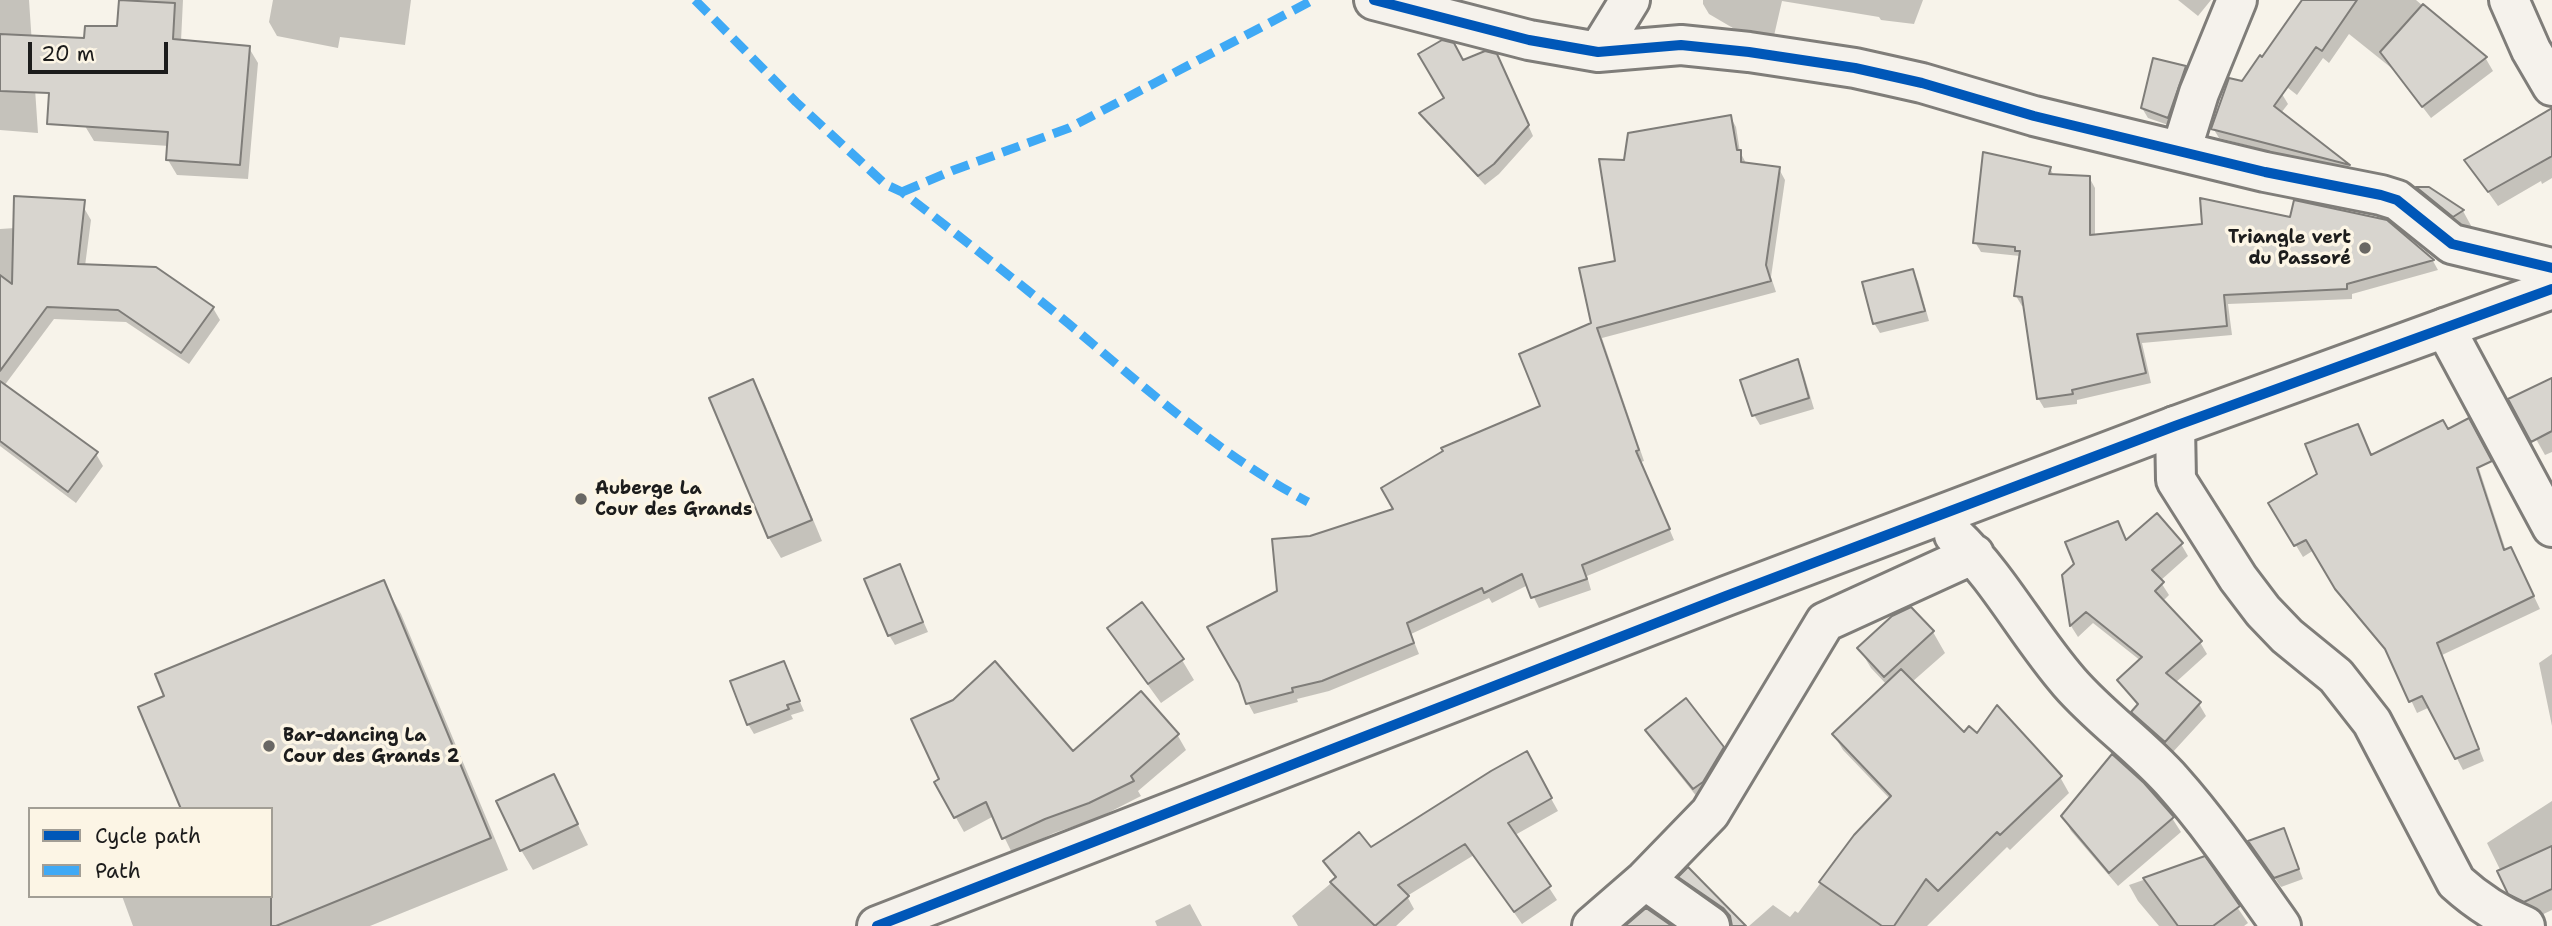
<!DOCTYPE html>
<meta charset="utf-8">
<style>
body{margin:0}
#map{position:relative;width:2552px;height:926px;overflow:hidden;background:#f7f3ea;font-family:"Shantell Sans",sans-serif}
canvas{display:block}
.legend{position:absolute;left:28px;top:807px;width:245px;height:91px;box-sizing:border-box;background:#fcf5e5;border:2px solid #a29e95;margin:0;padding:9px 12px;list-style:none;font-size:21px;color:#1c1c1c}
.legend li{display:flex;align-items:center;gap:14px;height:35px}
.legend b{width:35px;border:2px solid #a29e95}
.scale{position:absolute;left:28px;top:42px;width:140px;height:32px;box-sizing:border-box;border:4px solid #1c1c1c;border-top:0;padding-left:9px;font-size:21px;line-height:24px;white-space:nowrap;color:#1c1c1c;-webkit-text-stroke:5px #fcf5e5;paint-order:stroke}
</style>
<div id="map">
<canvas width="2552" height="926"></canvas>
<ul class="legend">
<li><b style="height:9px;background:#0057b8"></b>Cycle path</li>
<li><b style="height:9px;background:#3fa9f5"></b>Path</li>
</ul>
<div class="scale">20 m</div>
</div>
<script>
const ctx = document.querySelector('canvas').getContext('2d');
ctx.lineJoin = 'round';
function fillPath(path, color) { ctx.fillStyle = color; ctx.fill(path, 'evenodd'); }
function stroke(path, color, width, dash) { ctx.strokeStyle = color; ctx.lineWidth = width; ctx.lineCap = dash ? 'butt' : 'round'; ctx.setLineDash(dash || []); ctx.stroke(path); }
function drawText(font, color, halo, rows, align = 'center') {
  ctx.font = font + ' "Shantell Sans",sans-serif'; ctx.lineWidth = 7; ctx.setLineDash([]); ctx.textBaseline = 'middle'; ctx.strokeStyle = halo; ctx.fillStyle = color; for (const [text, x, y, turn = 0] of rows) {
    ctx.save(); ctx.translate(x, y); ctx.rotate((+turn || 0) * Math.PI / 180); ctx.textAlign = isNaN(turn) ? turn : align; if (halo) ctx.strokeText(text, 0, 0); ctx.fillText(text, 0, 0); ctx.restore();
  }
}
fillPath(new Path2D(`
 M0 0H29L38 133 0 130Z
 M120 0H183L181 41 249 48 258 63 248 179 177 175 168 160 169 146 94 141 85 126 119 28Z
 M273 0H411L405 45 340 37 338 48 277 36 269 22Z
 M1703 0H1923L1914 24 1881 20 1879 17 1782 1 1773 40 1738 31 1709 14 1703 4Z
 M2178 0H2211L2198 16Z
 M2302 0H2416L2486 59 2493 71 2431 118 2394 70 2349 34 2329 63 2323 58 2297 95 2269 73Z
 M1502 66 1533 136 1499 174 1485 185 1427 123 1421 114Z
 M2185 68 2191 78 2174 127 2148 118 2142 108Z
 M2282 94 2288 104 2281 113 2349 166 2353 173 2219 138 2213 128Z
 M2552 109V178L2542 184 2541 181 2498 206 2466 161Z
 M1730 116 1736 127 1740 152 1746 163 1779 169 1785 180 1771 277 1776 292 1602 338 1644 461 1641 462 1674 540 1587 576 1591 590 1539 608 1528 585 1492 603 1489 598 1411 634 1419 654 1329 691 1297 699 1298 702 1254 714 1248 703 1278 592 1311 538 1395 510 1543 407 1594 324 1617 262 1626 162Z
 M2050 168 2054 176 2089 177 2095 188V236L2291 219 2386 221 2433 261 2438 270 2352 294V299L2228 304 2232 335 2142 343 2151 383 2077 400V404L2044 408 2038 398 2025 306H2022L2016 296 2020 256 1981 252 1975 242Z
 M2429 188 2463 211 2474 231 2465 236 2430 207 2419 189Z
 M84 208 91 220 85 266 213 308 220 320 189 364 126 322 54 319 4 386 96 454 103 466 76 503 0 446V229L15 228Z
 M1912 271 1918 281 1929 321 1880 333 1874 323Z
 M1797 362 1803 372 1814 409 1760 425 1754 415Z
 M2552 380V452L2545 455 2536 439Z
 M753 382 764 402 822 541 781 558 769 538 711 399Z
 M2357 426 2372 456 2448 431 2468 435 2506 551 2517 561 2540 609 2442 655 2484 761 2463 770 2430 707 2417 713 2391 657 2344 601 2314 550 2303 557 2271 504 2320 475Z
 M2118 523 2127 541 2181 544 2188 556 2160 581 2169 595 2162 602 2200 642 2207 654 2175 683 2199 704 2206 716 2172 753 2140 724 2133 712 2138 706 2119 681 2141 661 2093 623 2078 637 2071 626 2064 576Z
 M899 566 928 632 895 645 889 635Z
 M383 582 401 614 508 870 370 926H133L122 896H271V809L166 697Z
 M1911 609 1933 632 1945 653 1912 682 1964 734 1977 736 2060 777 2069 793 2010 850 2007 847 1927 926H1749L1773 905 1790 917 1795 911 1798 913 1856 836 1890 799 1843 750 1834 735 1887 685 1871 668 1859 648Z
 M1110 628 1182 660 1194 680 1161 703 1121 648Z
 M2552 654V726L2539 663Z
 M783 663 804 711 791 715 793 719 754 734 748 724Z
 M1141 694 1178 736 1186 750 1138 791 1141 796 1098 818 1054 833 1012 853 994 816 964 832 936 782 1073 753Z
 M1647 730 1723 748 1734 766 1705 807 1658 748Z
 M1533 766 1558 811 1515 835 1557 900 1522 924 1474 855 1407 896 1414 909 1396 926H1298L1292 916 1336 879 1325 862 1371 849Z
 M554 776 588 845 533 870 521 850Z
 M2552 801V910L2535 918 2520 910 2487 843Z
 M2063 816 2172 818 2181 832 2118 886 2071 831Z
 M2284 830 2303 879 2281 887 2256 851Z
 M2204 859 2248 923 2244 926H2159L2138 901 2129 885Z
 M1688 870 1744 926H1733L1732 923 1690 893 1681 877ZM1688 882 1725 910 1724 911 1686 884Z
 M1190 904 1202 926H1157L1155 921Z`), '#0003');
const building = new Path2D(`
 M119 0 175 3 173 39 250 46 240 165 166 160 168 132 47 124 49 93 0 91V34L84 38 85 26H117Z
 M2302 0H2357L2322 51 2316 47 2274 106 2350 165 2211 129 2229 78 2242 81 2260 55 2262 57Z
 M2423 4 2487 57 2422 107 2380 52Z
 M1442 40 1454 43 1463 60 1485 51 1497 54 1529 125 1494 164 1478 176 1419 113 1444 98 1418 54Z
 M2153 58 2186 66 2168 118 2141 108Z
 M2552 108V156L2488 192 2464 160Z
 M1731 115 1737 150H1741V162L1780 167 1766 265 1771 281 1597 328 1639 450 1636 451 1670 529 1582 565 1587 579 1531 598 1522 574 1484 593 1482 588 1407 623 1414 643 1322 681 1292 688 1293 692 1246 704 1239 683 1207 627 1277 591 1272 539 1310 536 1393 509 1381 488 1443 451 1441 448 1540 406 1519 354 1591 323 1579 268 1615 261 1599 159 1624 160 1628 133Z
 M1983 152 2051 167 2049 174 2090 176V235L2202 224 2200 198 2290 217 2294 200 2387 220 2434 260 2347 284V289L2224 295 2227 326 2137 334 2146 373 2072 390 2073 394 2037 399 2022 297 2014 296 2020 251H2015V247L1973 243Z
 M2416 187H2429L2464 210 2453 217Z
 M14 196 85 200 78 264 156 267 214 307 181 353 118 310 47 307 0 371V275L12 284Z
 M1913 269 1925 311 1873 324 1862 282Z
 M1798 359 1809 398 1752 416 1740 380Z
 M2552 378V431L2531 442 2508 399Z
 M753 379 812 520 768 538 709 398Z
 M0 381 98 452 68 492 0 441Z
 M2469 418 2492 461 2477 468 2504 550 2511 547 2534 596 2437 643 2479 749 2455 759 2422 696 2409 702 2385 649 2335 589 2306 540 2294 546 2268 503 2317 474 2305 444 2358 424 2371 455 2443 420 2448 429Z
 M2157 513 2183 543 2152 570 2164 582 2155 591 2202 641 2166 673 2201 702 2165 742 2131 712 2138 704 2117 680 2142 657 2086 612 2070 626 2062 575 2074 564 2065 542 2118 521 2126 540Z
 M900 564 923 622 888 636 864 579Z
 M384 580 491 838 276 926H271V809H181L138 707 164 696 155 674Z
 M1142 602 1184 659 1148 684 1107 628Z
 M1911 607 1934 631 1884 677 1857 648 1892 616Z
 M784 661 800 701 787 705 789 709 747 725 730 681Z
 M995 661 1073 751 1141 691 1179 734 1131 776 1134 781 1089 803 1045 819 1002 839 986 802 954 818 934 782 939 779 911 719 953 700Z
 M1901 669 1964 732 1969 726 1977 733 1997 705 2062 776 2000 835 1997 832 1938 891 1926 879 1894 926H1882L1819 882 1854 835 1891 796 1832 734Z
 M1686 698 1724 747 1703 782 1693 789 1645 730Z
 M1527 751 1552 798 1508 823 1551 886 1514 912 1465 844 1398 885 1409 896 1375 926 1330 882 1336 877 1323 861 1359 832 1371 847 1491 771Z
 M2112 754 2144 783 2174 817 2109 873 2061 816Z
 M554 774 578 824 520 851 496 801Z
 M2284 828 2299 869 2274 878 2248 841Z
 M2552 846V889L2524 902 2508 894 2497 871Z
 M2205 856 2240 906 2213 926H2178L2143 878Z
 M1688 867 1746 926H1732L1730 916 1723 908 1678 877Z
 M1646 908 1672 926H1625Z`);
fillPath(building, '#d8d5cf');
stroke(building, '#7f7d79', 2);
const street = new Path2D(`
 M1374 0 1529 40 1598 52 1681 45 1749 52 1855 68 1922 83 2034 116 2265 172 2381 195 2397 200 2452 244 2552 268
 M2509 0 2531 50 2552 86
 M1598 52 1630 0
 M2181 151 2199 93 2237 0
 M2445 328 2552 527
 M2175 426 2176 480 2238 578 2263 611 2287 636 2336 676 2372 722 2456 882C2478 902 2498 915 2525 926
 M1954 535C2000 579 2028 635 2069 682 2100 718 2140 745 2172 781 2213 827 2246 877 2281 926
 M1645 880 1710 926
 M1592 926 1645 880 1710 813 1825 622 1974 554`);
const secondary = new Path2D(`
 M877 926 1726 596 2175 426 2552 289`);
stroke(street, '#7f7d79', 44);
stroke(secondary, '#7f7d79', 44);
stroke(street, '#f5f2ec', 38);
stroke(secondary, '#f5f2ec', 38);
stroke(new Path2D(`
 M695 0 796 102 885 184 902 192C958 235 1014 279 1069 324 1144 387 1221 456 1308 502
 M902 192 954 170 1069 128 1313 0`), '#3fa9f5', 9, [18, 9]);
stroke(new Path2D(`
 M1374 0 1529 40 1598 52 1681 45 1749 52 1855 68 1922 83 2034 116 2265 172 2381 195 2397 200 2452 244 2552 268
 M877 926 1726 596 2175 426 2552 289`), '#0057b8', 10);
for (const [x, y, r, color] of [
 [2365,248,7,"#696764"],
 [581,499,7,"#696764"],
 [269,746,7,"#696764"]
]) { const dot = new Path2D(); dot.arc(x, y, r, 0, 2 * Math.PI); ctx.fillStyle = color; ctx.fill(dot); stroke(dot, '#fcf5e5', 2.5); }
drawText('bold 18px', '#1c1c1c', '#fcf5e5', [
 ["Triangle vert",2351,238,"right"],
 ["du Passoré",2351,259,"right"],
 ["Auberge La",595,489],
 ["Cour des Grands",595,510],
 ["Bar-dancing La",283,736],
 ["Cour des Grands 2",283,757]
], 'left');
</script>
